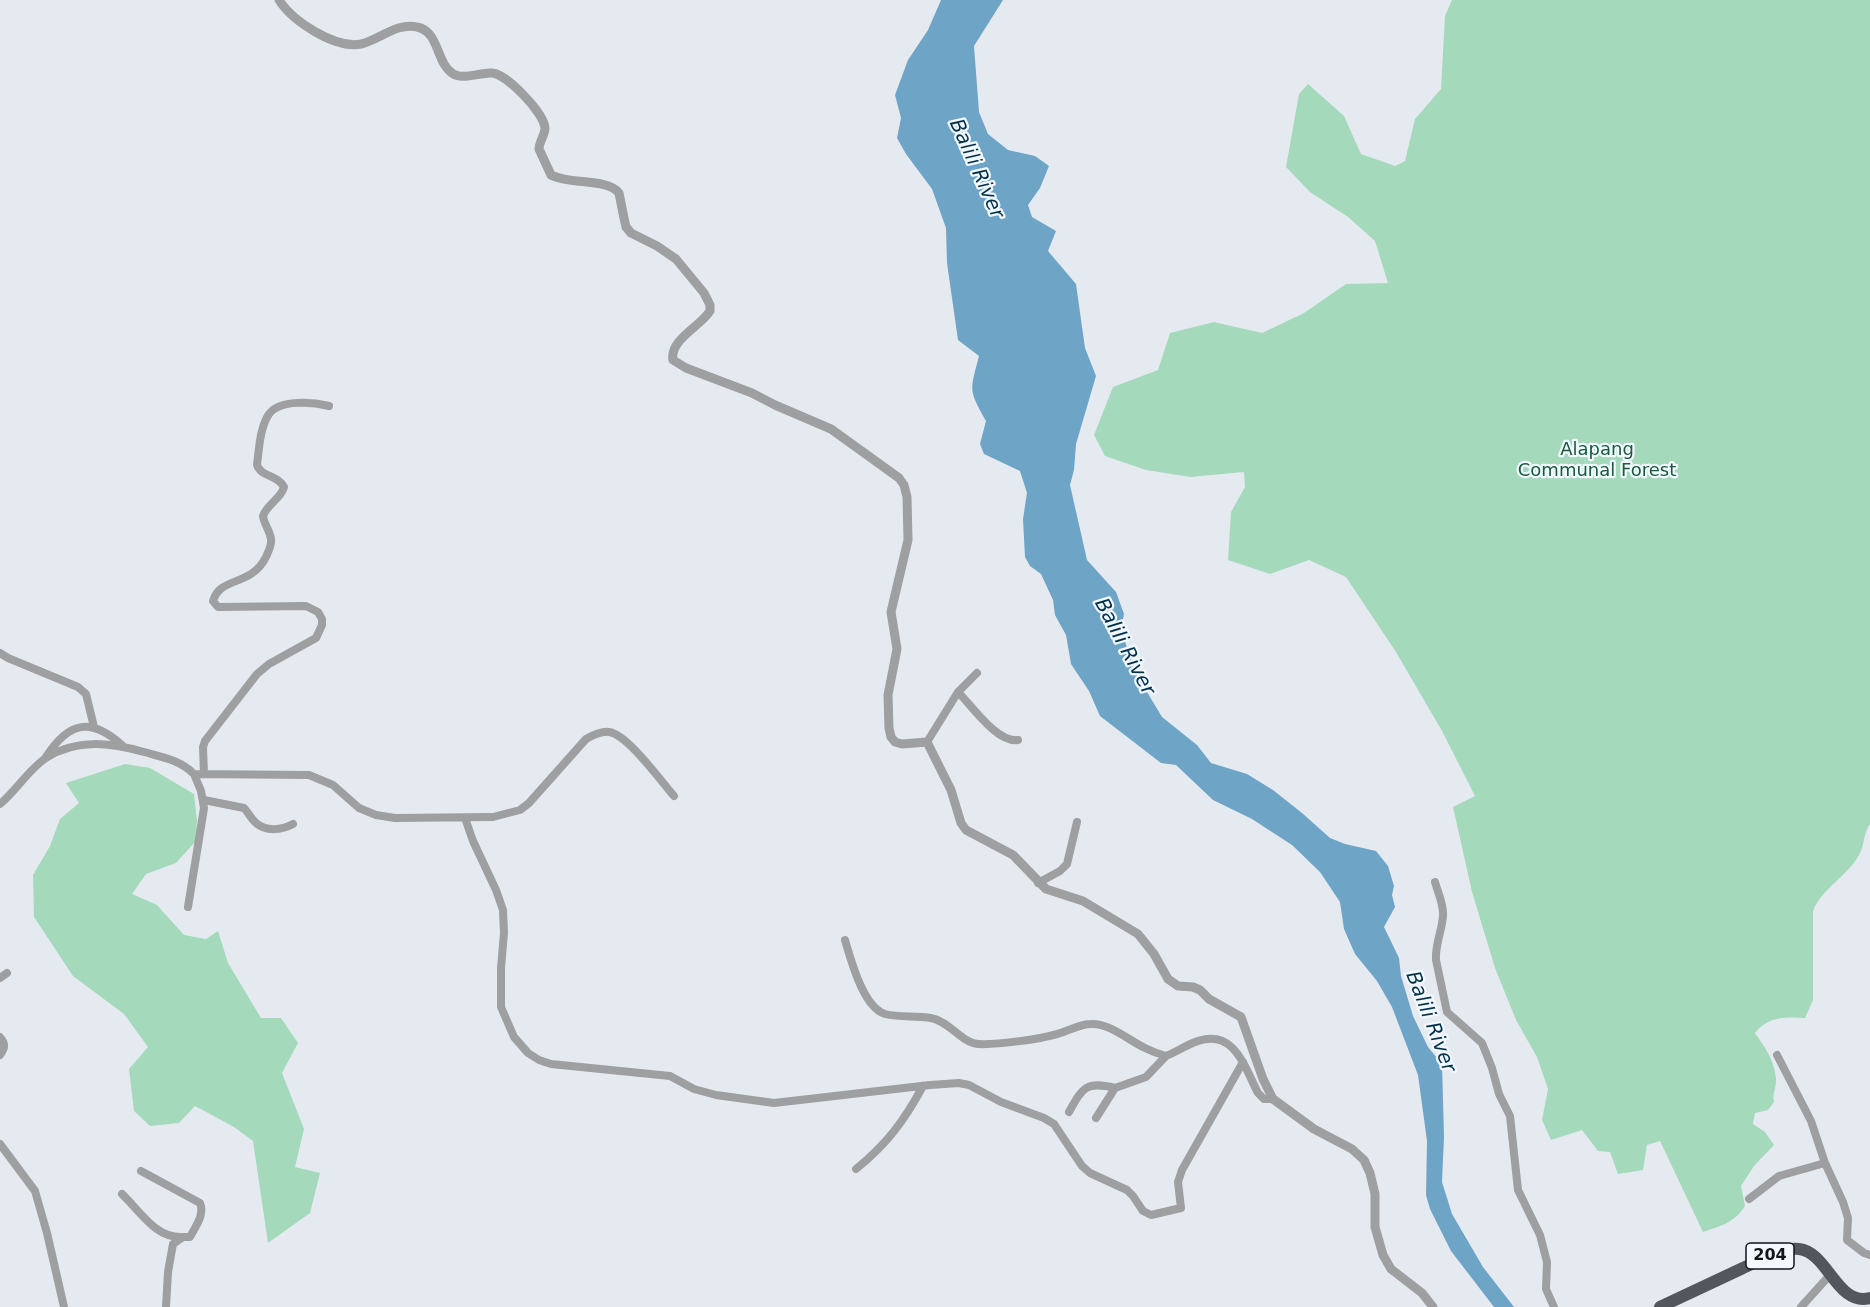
<!DOCTYPE html>
<style>
body{margin:0}
canvas{display:block;background:#e5eaf1}
</style>
<canvas width="1870" height="1307"></canvas>
<script>
const ctx = document.querySelector('canvas').getContext('2d');
ctx.lineJoin = 'round';
function fillPath(path, color) { ctx.fillStyle = color; ctx.fill(path, 'evenodd'); }
function stroke(path, color, width, dash) { ctx.strokeStyle = color; ctx.lineWidth = width; ctx.lineCap = dash ? 'butt' : 'round'; ctx.setLineDash(dash || []); ctx.stroke(path); }
function drawText(font, color, halo, rows, align = 'center') {
  ctx.font = font + ' "DejaVu Sans",sans-serif'; ctx.lineWidth = 4.5; ctx.setLineDash([]); ctx.textBaseline = 'middle'; ctx.strokeStyle = halo; ctx.fillStyle = color; for (const [text, x, y, turn = 0] of rows) {
    ctx.save(); ctx.translate(x, y); ctx.rotate((+turn || 0) * Math.PI / 180); ctx.textAlign = isNaN(turn) ? turn : align; if (halo) ctx.strokeText(text, 0, 0); ctx.fillText(text, 0, 0); ctx.restore();
  }
}
fillPath(new Path2D(`
 M1452 0H1870V824C1863 833 1865 845 1859 855 1847 877 1822 888 1813 911V1000L1805 1018C1785 1017 1769 1016 1755 1033 1765 1047 1774 1060 1776 1078 1777 1087 1772 1092 1774 1102L1768 1110 1755 1113 1753 1124 1765 1132 1774 1145 1754 1166 1741 1186 1745 1206C1734 1223 1721 1226 1703 1232L1660 1141 1647 1145 1643 1170 1618 1174 1610 1152 1598 1151 1582 1130 1551 1140 1542 1120 1548 1089 1537 1057 1516 1020 1495 968 1472 892 1453 807 1475 796 1442 731 1396 652 1346 577 1309 560 1270 574 1228 560 1231 512 1245 487 1244 472 1190 477 1146 470 1105 456 1094 435 1113 387 1158 370 1170 333 1214 322 1262 333 1304 313 1346 284 1388 283 1375 241 1348 217 1310 192 1286 167 1299 94 1308 84 1344 116 1361 154 1395 166 1405 161 1415 119 1441 89 1445 16Z
 M125 764 150 768 194 794 197 820 196 841 176 863 146 874 132 894 157 905 184 935 206 939 218 931 228 963 261 1018H281L298 1043 282 1073 304 1129 295 1167 320 1173 310 1213 268 1243 253 1141 234 1127 195 1106 179 1123 150 1126 134 1111 129 1069 148 1047 124 1014 73 976 34 917 33 875 50 846 60 819 79 803 66 783Z`), '#a5d9bb');
fillPath(new Path2D(`
 M941 0H1003L974 46 979 112 988 134 1008 150 1035 156 1049 166 1040 188 1028 205 1032 217 1056 231 1048 251 1076 284 1085 348 1096 376 1076 444 1074 470 1070 485 1087 560 1116 592 1124 614 1121 630 1131 659 1147 692 1162 717 1197 745 1211 763 1247 774 1273 790 1302 813 1330 838 1345 844 1376 851 1388 866 1394 886 1392 895 1395 907 1384 927 1399 958 1401 976 1413 1016 1428 1047 1442 1064 1444 1137 1442 1182 1452 1214 1483 1267 1514 1307H1494L1451 1251 1430 1209 1426 1195 1427 1141 1418 1075 1392 1007 1377 981 1355 954 1344 929 1340 902 1320 872 1292 845 1252 819 1213 800 1176 765 1161 763 1100 716 1089 691 1071 664 1066 635 1055 615 1053 600 1041 574 1030 566 1025 557 1023 519 1027 493 1020 471 984 454 980 444 986 421C968 389 970 391 979 356L958 340 947 263 946 228 932 189 906 154 897 138 901 118 895 95 908 60 928 30Z`), '#6ea4c6');
stroke(new Path2D(`
 M0 653 8 658 78 687 86 694 94 727
 M958 692C972 706 997 743 1018 740
 M927 742 958 692 977 673
 M46 757C69 721 91 717 123 746
 M204 774 203 747 205 741 257 674 269 664 316 638 322 625V619L318 612 306 606 218 607 213 601C220 576 251 587 266 557 268 552 272 545 271 539 270 531 264 524 263 516 267 504 281 499 284 487 278 475 261 477 257 465 259 449 260 427 269 414 280 399 313 402 329 406
 M204 800 244 808C248 812 251 819 256 823 266 832 282 830 293 824
 M0 804C16 791 29 769 46 758 77 738 111 743 144 752 162 757 180 760 194 774L309 775 333 785 359 808 376 815 395 818 493 817 520 810 529 803 586 739C593 735 601 731 609 732 627 734 661 781 674 796
 M465 818 473 841 496 890 503 910 504 933 501 968V1007L514 1037 528 1053 539 1060 551 1064 670 1076 694 1089 716 1095 774 1103 930 1085 959 1083 969 1085 1001 1102 1044 1118 1054 1124 1082 1166 1090 1173 1127 1190 1133 1196 1143 1211 1151 1215 1181 1208 1178 1182 1182 1170 1243 1062
 M1435 882C1438 893 1444 905 1443 916 1442 931 1435 944 1436 960L1447 1012 1482 1043 1492 1068 1499 1094 1510 1116 1518 1190 1540 1235 1547 1262 1546 1289 1554 1307
 M1038 883 1060 871 1067 864 1077 822
 M188 907 204 808 201 791 194 774
 M845 940C851 960 863 1007 885 1014 900 1018 916 1015 931 1018 949 1021 962 1043 978 1044 996 1045 1044 1039 1060 1033 1071 1030 1080 1024 1091 1024 1110 1023 1128 1040 1145 1048 1151 1051 1159 1054 1166 1056 1176 1052 1185 1046 1195 1042 1234 1027 1244 1066 1258 1093L1264 1099H1273
 M0 978 7 973
 M0 1037C6 1044 5 1048 0 1055
 M1777 1055 1811 1121 1825 1163 1843 1202 1848 1218 1847 1240 1864 1253 1870 1255
 M1069 1112C1083 1087 1086 1081 1115 1088
 M1096 1118 1115 1088 1146 1077 1166 1056
 M0 1144 35 1191 47 1233 64 1307
 M856 1169C887 1144 904 1121 923 1086
 M141 1171 200 1203C205 1215 195 1227 190 1237H183L173 1244 168 1272 166 1307
 M122 1194C140 1211 155 1238 182 1237
 M1749 1199 1779 1176 1825 1163
 M1801 1307 1829 1276`), '#9d9fa1', 8);
stroke(new Path2D(`
 M279 0C292 21 335 49 361 44 379 40 397 22 417 27 439 31 436 62 452 73 462 81 480 72 492 73 507 74 544 113 545 128 545 135 539 142 539 149L551 175C570 185 607 178 619 193L624 218 626 227 631 233 657 246 676 259 704 293 710 305V311C701 326 669 340 673 360L686 368 752 393 775 405 831 429 899 478 904 485 907 497 908 540 891 612 897 649 888 695 889 728 891 737 895 742 902 744 927 742 951 790 961 823 966 830 1013 855 1046 889 1083 901 1138 934 1154 954 1168 979 1178 986 1193 987 1200 990 1209 999 1241 1017 1263 1079 1273 1099 1314 1129 1352 1149 1364 1160 1370 1173 1375 1194V1227L1383 1255 1391 1269 1422 1293 1433 1307`), '#9d9fa1', 9);
stroke(new Path2D(`
 M1660 1307C1688 1294 1715 1281 1743 1268 1760 1261 1780 1247 1799 1249 1828 1252 1837 1307 1870 1298`), '#53565c', 12);
for (const [x, y, w] of [
 [1770,1256,48]
]) { const box = new Path2D(); box.roundRect(x - w / 2, y - 13, w, 26, 4.5); ctx.fillStyle = '#f2f8fe'; ctx.fill(box); stroke(box, '#131517', 1.5); }
drawText('bold 16px', '#131517', null, [
 ["204",1770,1256]
]);
drawText('18px', '#165b3c', '#f2f8fe', [
 ["Alapang",1597,450],
 ["Communal Forest",1597,471]
]);
drawText('italic 20px', '#02324a', '#f2f8fe', [
 ["Balili River",976,169,66],
 ["Balili River",1124,647,62],
 ["Balili River",1430,1022,69]
]);
</script>
